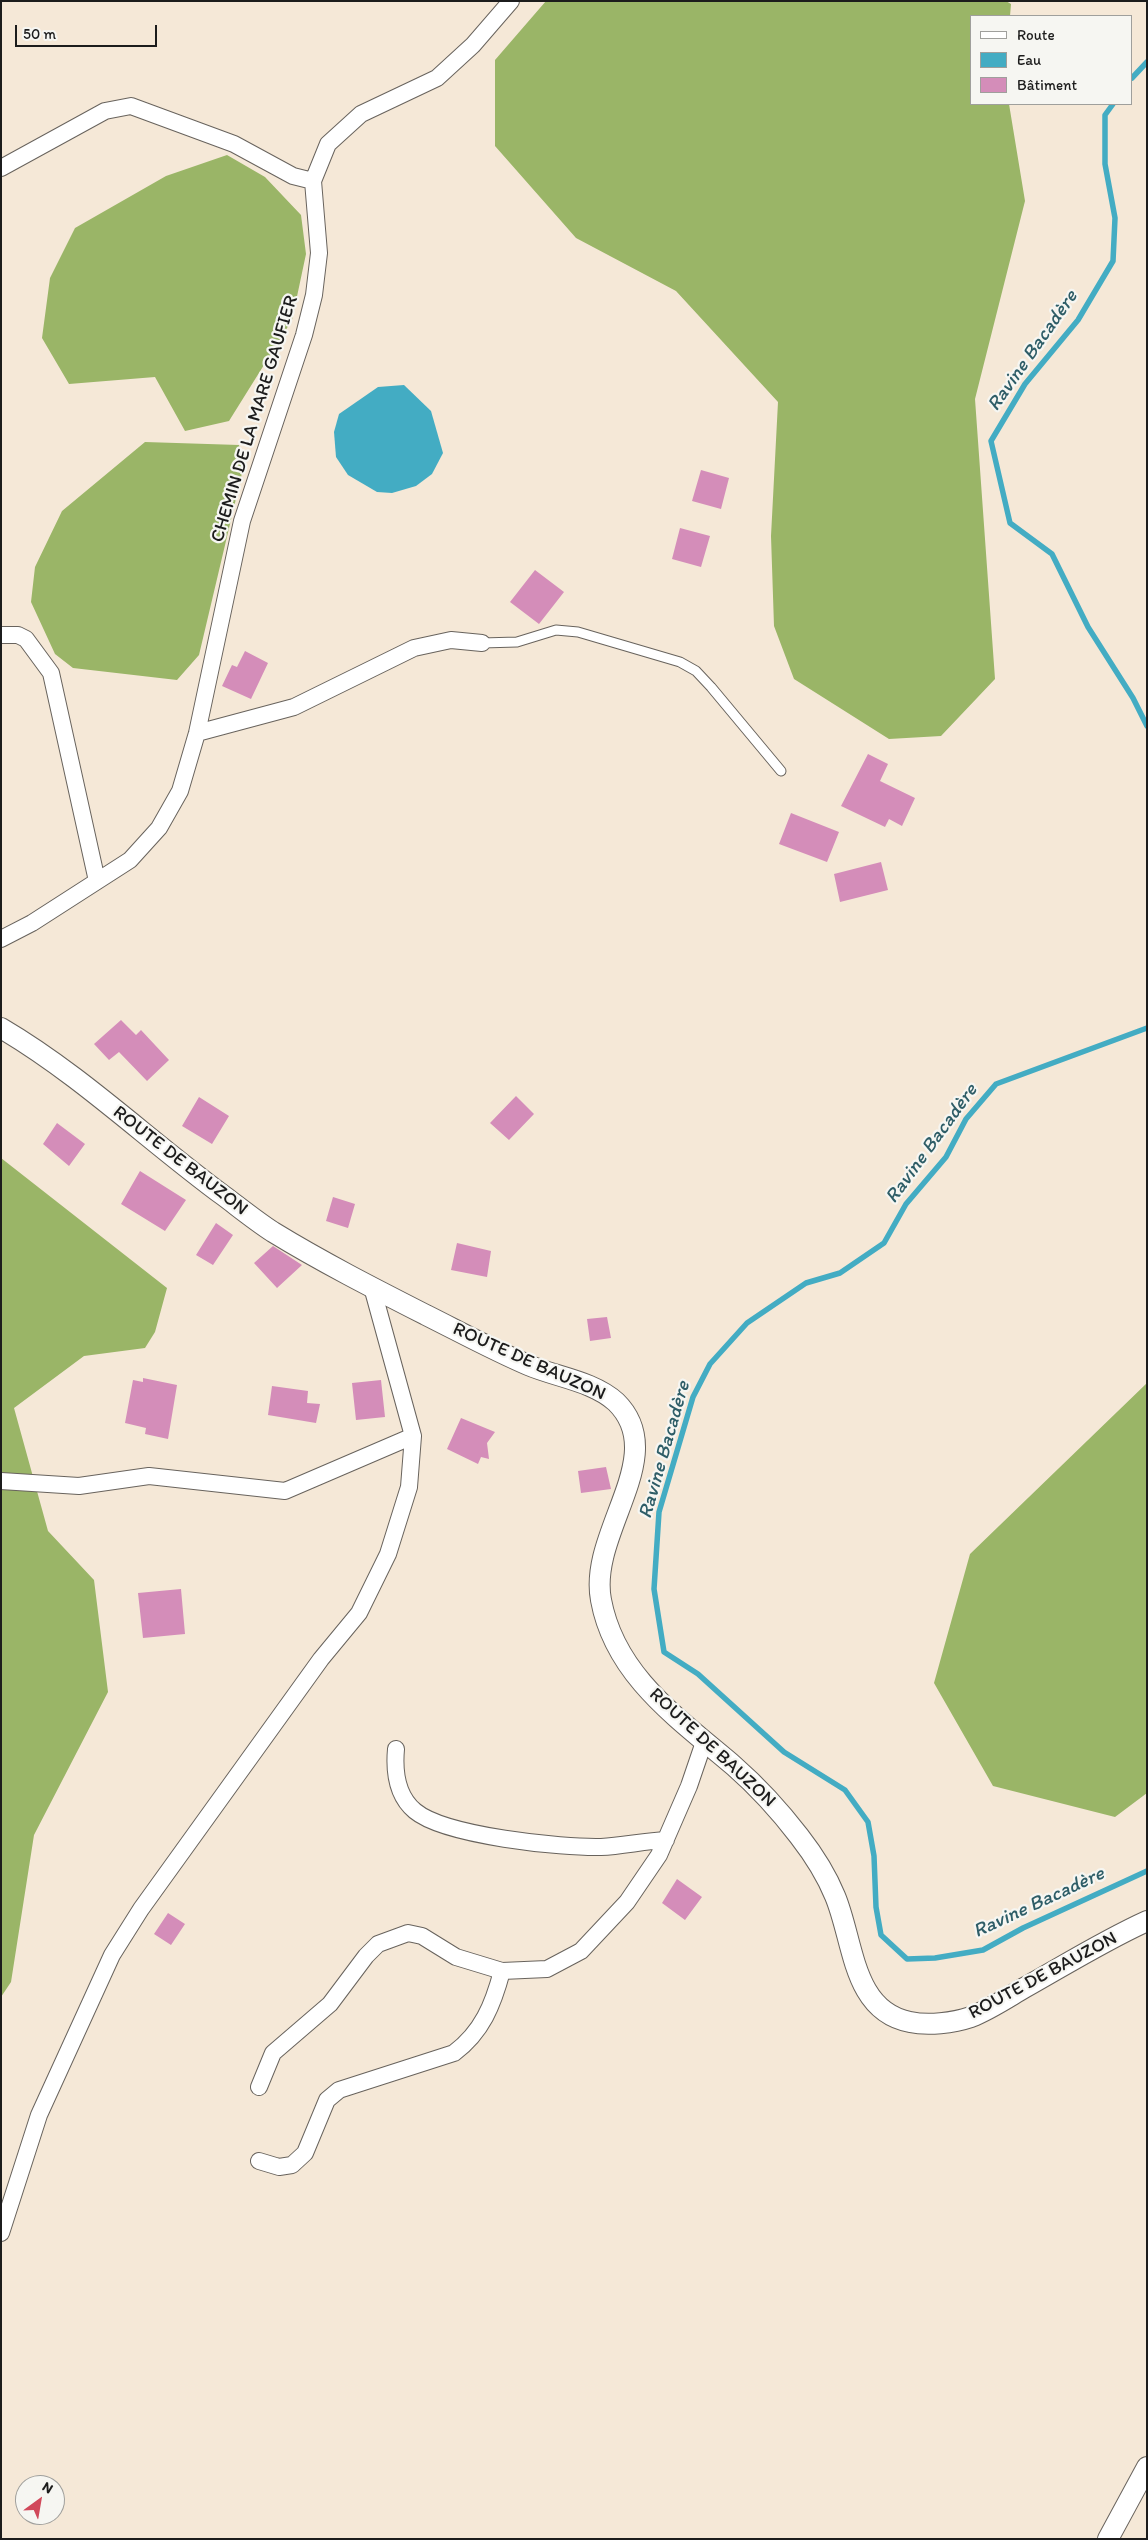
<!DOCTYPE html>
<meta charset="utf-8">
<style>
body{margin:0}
#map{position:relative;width:1148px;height:2540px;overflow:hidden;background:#f5e8d7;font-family:Itim,sans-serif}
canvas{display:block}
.frame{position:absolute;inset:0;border:2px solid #1c1c1c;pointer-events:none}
.legend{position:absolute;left:970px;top:15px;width:162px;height:90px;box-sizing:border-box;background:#f6f6f2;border:1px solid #9f9f9c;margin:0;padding:6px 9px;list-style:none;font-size:15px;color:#1c1c1c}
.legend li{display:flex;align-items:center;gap:10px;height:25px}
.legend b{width:25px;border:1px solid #9f9f9c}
.north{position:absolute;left:15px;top:2475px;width:50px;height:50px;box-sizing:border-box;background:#f6f6f2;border:1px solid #9f9f9c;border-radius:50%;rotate:32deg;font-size:14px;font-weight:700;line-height:20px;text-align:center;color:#1c1c1c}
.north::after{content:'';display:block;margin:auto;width:18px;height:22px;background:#d1495b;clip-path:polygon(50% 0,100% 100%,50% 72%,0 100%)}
.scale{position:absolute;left:15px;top:25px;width:142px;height:22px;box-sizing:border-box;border:2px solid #1c1c1c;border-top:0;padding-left:6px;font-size:15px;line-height:18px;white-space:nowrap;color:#1c1c1c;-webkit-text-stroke:4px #f6f6f2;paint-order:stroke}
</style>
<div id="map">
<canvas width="1148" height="2540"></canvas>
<div class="frame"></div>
<ul class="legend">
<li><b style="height:6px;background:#fff"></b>Route</li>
<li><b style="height:14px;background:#43acc3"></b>Eau</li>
<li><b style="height:14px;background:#d48db9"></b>Bâtiment</li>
</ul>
<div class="north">N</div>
<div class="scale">50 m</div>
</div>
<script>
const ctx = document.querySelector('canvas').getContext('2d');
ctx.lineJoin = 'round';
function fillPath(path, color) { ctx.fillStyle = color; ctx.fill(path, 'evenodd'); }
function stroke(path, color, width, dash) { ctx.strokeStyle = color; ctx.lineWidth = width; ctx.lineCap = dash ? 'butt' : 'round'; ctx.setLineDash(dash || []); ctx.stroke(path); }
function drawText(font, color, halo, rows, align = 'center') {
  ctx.font = font + ' Itim,sans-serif'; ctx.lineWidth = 4.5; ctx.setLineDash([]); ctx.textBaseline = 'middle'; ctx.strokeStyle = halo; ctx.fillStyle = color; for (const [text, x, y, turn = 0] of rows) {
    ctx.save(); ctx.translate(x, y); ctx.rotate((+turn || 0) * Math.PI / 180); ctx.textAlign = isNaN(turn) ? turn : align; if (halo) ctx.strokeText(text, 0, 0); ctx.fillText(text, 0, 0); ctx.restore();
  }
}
fillPath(new Path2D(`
 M546 1H1006L1011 4 1010 16H972V104H1009L1025 201 975 399 995 679 941 736 889 739 794 679 774 626 771 536 778 402 676 291 576 238 495 146V60Z
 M227 155 265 177 301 215 306 254 292 320 229 421 185 431 155 377 69 384 42 338 50 278 75 228 166 176Z
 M145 442 239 445 243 469 199 655 177 680 73 668 55 654 31 602 35 567 62 511Z
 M1 1158 167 1288 155 1332 145 1348 84 1356 14 1408 48 1531 94 1580 108 1692 34 1835 11 1982 1 1997Z
 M1147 1383V1793L1115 1817 993 1786 934 1683 970 1554Z`), '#9ab567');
fillPath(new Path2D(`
 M404 385 431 411 443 453 432 474 416 486 392 493 377 492 348 475 336 457 334 432 339 414 378 387Z`), '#43acc3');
stroke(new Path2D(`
 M1132 78 1147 62
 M1113 104 1105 115V164L1115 218 1113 261 1078 320 1025 384 991 441 1010 523 1052 554 1088 627 1133 698 1147 726
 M1147 1028 996 1084 966 1119 946 1157 906 1204 884 1243 840 1273 806 1283 747 1323 710 1364 693 1397 659 1512 654 1589 664 1652 698 1674 784 1752 845 1790 868 1822 874 1856 876 1907 881 1935 907 1959 935 1958 983 1950 1023 1928 1147 1871`), '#43acc3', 5.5);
fillPath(new Path2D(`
 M701 470 729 478 721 509 692 501Z
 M680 528 710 536 701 567 672 559Z
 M535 570 564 592 539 624 510 602Z
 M245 651 268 663 251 699 222 686 232 665 237 667Z
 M868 754 888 764 880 781 915 798 902 826 889 819 885 827 841 806Z
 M791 813 839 832 827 862 779 844Z
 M881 862 888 890 840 902 834 874Z
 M121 1020 136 1035 141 1030 169 1060 147 1081 119 1052 109 1060 94 1044Z
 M516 1096 534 1114 509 1140 490 1123Z
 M199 1097 229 1116 212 1144 182 1126Z
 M57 1123 85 1144 69 1166 43 1144Z
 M140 1171 186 1200 165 1231 121 1204Z
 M333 1197 355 1204 348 1228 326 1221Z
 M216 1223 233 1235 213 1265 196 1255Z
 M457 1243 491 1251 487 1277 451 1270Z
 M273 1246 302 1265 277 1288 254 1263Z
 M607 1317 611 1338 590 1341 587 1319Z
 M143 1378 177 1385 168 1439 145 1434 146 1428 125 1423 133 1380 143 1382Z
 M381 1380 385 1417 356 1420 352 1383Z
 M272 1386 308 1391 307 1403 320 1404 316 1423 268 1415Z
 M461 1418 495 1432 487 1443 489 1459 481 1457 478 1464 447 1449Z
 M606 1467 611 1489 581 1493 578 1471Z
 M181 1589 185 1634 143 1638 138 1593Z
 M677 1879 702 1897 685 1920 662 1903Z
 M168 1913 185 1924 171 1945 154 1934Z`), '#d48db9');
const service = new Path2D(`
 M482 643 517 642 556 630 578 632 680 662 696 671 711 687 781 771`);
const minor = new Path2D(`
 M1 168 105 111 131 106 234 144 293 176 313 181
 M1 635H18L26 639 51 673 97 881
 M197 733 294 707 414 648 451 640 482 643
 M1 939 32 923 130 860 159 828 180 791 197 733 242 521 304 335 314 295 319 253 313 181 328 144 361 114 437 78 473 45 511 1
 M1 1481 79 1486 149 1476 285 1491 413 1436
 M396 1749C394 1771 396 1795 415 1811 445 1836 562 1848 601 1847 623 1846 644 1841 666 1840
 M259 2087 273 2053 330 2004 366 1956 378 1944 408 1933 422 1936 456 1957 502 1971 547 1969 581 1951 627 1902 659 1855 689 1786 704 1742
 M259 2161 279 2167 292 2165 305 2153 327 2100 339 2090 454 2053C482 2032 493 2005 502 1971
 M1 2233 39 2115 112 1955 141 1909 321 1659 359 1613 388 1554 409 1487 413 1436 372 1287`);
const tertiary = new Path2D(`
 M1 1028C81 1075 149 1141 224 1196 240 1208 256 1221 273 1232 322 1262 375 1289 426 1315 460 1332 493 1350 528 1365 556 1377 593 1381 616 1402 671 1456 588 1532 601 1600 615 1676 679 1719 734 1766 758 1787 779 1810 799 1836 813 1854 826 1874 835 1896 854 1941 852 2011 910 2022 928 2026 953 2023 971 2017 989 2010 1007 1998 1024 1988 1065 1965 1105 1940 1147 1921
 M1108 2539 1147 2467`);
stroke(service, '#68635d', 11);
stroke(minor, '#68635d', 18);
stroke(tertiary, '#68635d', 22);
stroke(service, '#fff', 9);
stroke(minor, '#fff', 16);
stroke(tertiary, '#fff', 20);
drawText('19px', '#1c1c1c', '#f6f6f2', [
 ["CHEMIN DE LA MARE GAUFIER",255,419,-73],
 ["ROUTE DE BAUZON",180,1161,38],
 ["ROUTE DE BAUZON",529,1362,24],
 ["ROUTE DE BAUZON",712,1748,43],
 ["ROUTE DE BAUZON",1043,1976,-28]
]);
drawText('italic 20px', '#2e5d67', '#f6f6f2', [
 ["Ravine Bacadère",1033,351,-55],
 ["Ravine Bacadère",932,1144,-54],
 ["Ravine Bacadère",665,1450,-74],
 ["Ravine Bacadère",1039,1903,-25]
]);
</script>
